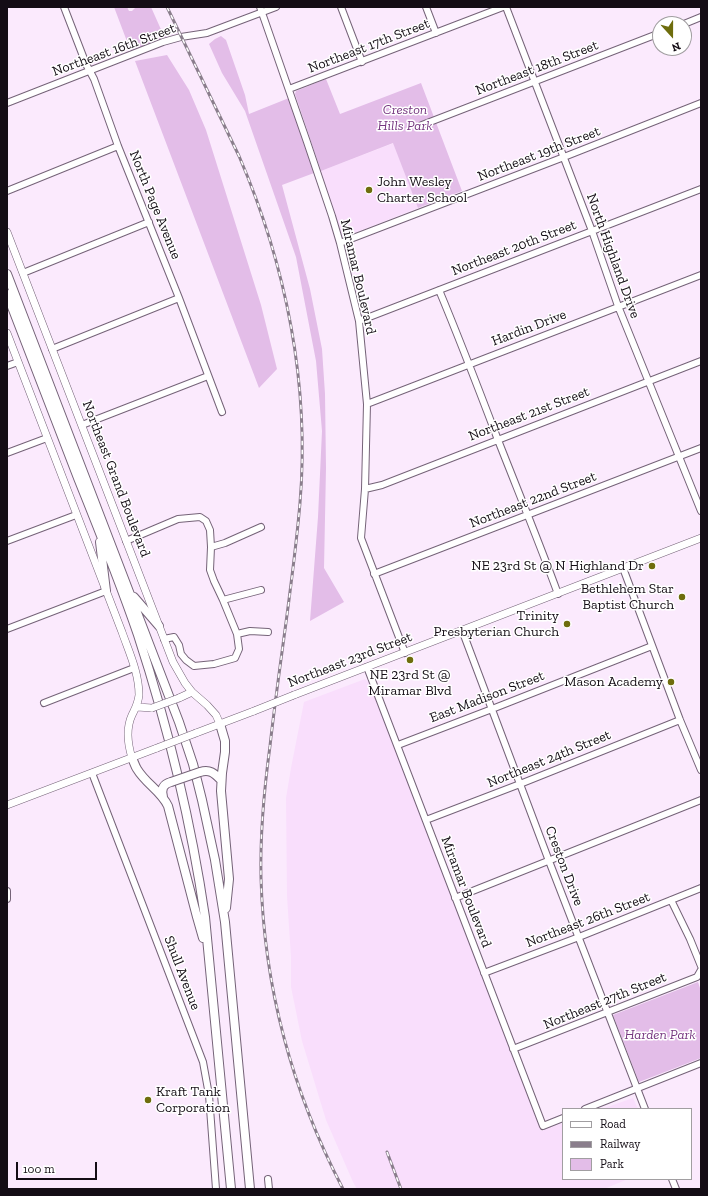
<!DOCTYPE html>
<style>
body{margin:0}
#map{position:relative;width:708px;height:1196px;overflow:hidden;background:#fbeafd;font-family:"Zilla Slab",serif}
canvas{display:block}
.frame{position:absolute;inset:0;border:8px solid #140d15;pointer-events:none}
.legend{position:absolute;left:562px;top:1108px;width:130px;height:72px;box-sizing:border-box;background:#fff;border:1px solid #a19ea1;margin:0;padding:5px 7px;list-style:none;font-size:12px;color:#140d15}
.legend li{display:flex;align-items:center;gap:8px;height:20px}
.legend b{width:20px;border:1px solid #a19ea1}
.north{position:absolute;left:652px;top:16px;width:40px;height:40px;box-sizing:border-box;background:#fff;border:1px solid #a19ea1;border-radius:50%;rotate:159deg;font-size:11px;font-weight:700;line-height:16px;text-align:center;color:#140d15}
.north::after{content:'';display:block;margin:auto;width:14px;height:18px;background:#6e6d0d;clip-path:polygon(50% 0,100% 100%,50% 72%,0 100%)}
.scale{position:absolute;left:16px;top:1162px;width:81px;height:18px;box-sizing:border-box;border:2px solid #140d15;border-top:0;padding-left:5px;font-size:12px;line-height:14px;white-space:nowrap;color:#140d15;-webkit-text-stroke:3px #fff;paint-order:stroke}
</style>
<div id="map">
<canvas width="708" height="1196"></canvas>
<div class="frame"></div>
<ul class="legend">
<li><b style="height:5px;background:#fff"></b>Road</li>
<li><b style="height:5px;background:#8a7e8c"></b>Railway</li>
<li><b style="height:11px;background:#e3bde8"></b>Park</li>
</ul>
<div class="north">N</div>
<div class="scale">100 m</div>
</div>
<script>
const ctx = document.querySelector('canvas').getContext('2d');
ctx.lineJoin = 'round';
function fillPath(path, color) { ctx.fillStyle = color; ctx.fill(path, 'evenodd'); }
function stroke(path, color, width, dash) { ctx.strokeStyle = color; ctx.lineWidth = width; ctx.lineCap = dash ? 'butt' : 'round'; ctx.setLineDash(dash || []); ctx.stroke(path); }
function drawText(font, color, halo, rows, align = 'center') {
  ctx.font = font + ' "Zilla Slab",serif'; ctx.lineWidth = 3; ctx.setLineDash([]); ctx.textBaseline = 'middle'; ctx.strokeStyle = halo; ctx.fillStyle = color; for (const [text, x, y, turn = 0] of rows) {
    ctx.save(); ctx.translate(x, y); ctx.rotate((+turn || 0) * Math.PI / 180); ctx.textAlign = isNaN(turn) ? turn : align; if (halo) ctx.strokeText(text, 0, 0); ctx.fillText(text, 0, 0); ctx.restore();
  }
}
fillPath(new Path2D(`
 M394 143 418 208 344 237 342 235 321 171Z
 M365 679 371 685 541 1131 563 1123V1179H628L604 1189H357L353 1182 326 1120 302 1041 291 987V957L287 896 286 798 291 768 304 702Z
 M633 1098 638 1109H602Z`), '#f9defc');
fillPath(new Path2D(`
 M114 7H127L129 11H132L136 7H151L163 34 167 35 164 39 131 52Z
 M221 36 226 40 245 95 249 114 289 98 314 173 282 185 310 289 322 349 325 394 326 468 324 568 344 602 310 621 318 517 322 431 316 361 296 257 245 111 222 73 209 44 215 39Z
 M167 55 189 90 206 130 261 305 277 369 259 388 135 61Z
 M326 79 340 114 421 83 462 191 418 208 393 143 321 171 295 94 296 91Z
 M698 982 701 991V1058L639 1082 613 1015Z`), '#e3bde8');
const minor = new Path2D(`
 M64 7 86 64 94 79 118 146 179 298 222 412
 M260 7 307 142 332 216 340 243 359 321 367 404 365 489 361 538 405 653
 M341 7 362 62
 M426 7 436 33
 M506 7 592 231 618 306 701 511
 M684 24 701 17
 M289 89 503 7
 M7 103 163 42 181 37 207 33 276 7
 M422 125 660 33
 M7 191 118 146
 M340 243 564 157 701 103
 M23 273 149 222
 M439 290C460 340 479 390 498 440 518 491 539 542 558 594
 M359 321 701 189
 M52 349 179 298
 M7 366 18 362
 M367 404 701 275
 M82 425 208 376
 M7 453 47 438
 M365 489 382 485 701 361
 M7 541 76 515
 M126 541 178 519 200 517 206 521 210 530 211 547 210 570 214 581 223 600 237 634 239 649 235 658 214 664 194 666 186 660 181 654 179 645 174 637 164 639
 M211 547 225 543 261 527
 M623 568 680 720 701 770
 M374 574 701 448
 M223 600 261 590
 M7 629 106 591
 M462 630 549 861 645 1109
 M237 634 250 631 268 632
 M367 667 543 1126 563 1118
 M44 703 134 668
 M398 745 492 709 652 646
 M92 773 203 1062 209 1095 216 1189
 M426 820 520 784 680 720
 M7 891V899
 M455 898 701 800
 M671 900 690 939 701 966
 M484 973 579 937 701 888
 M513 1049 697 977 701 970
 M585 1109 701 1063
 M268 1179 269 1189
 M672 1179 676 1189`);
const major = new Path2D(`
 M7 232 173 662 185 683 192 692 207 705 216 715 220 724
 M7 333 122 632C129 652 139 673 139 695 138 704 136 707 132 715 126 728 128 745 132 758
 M294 695 701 538
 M179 698 192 692
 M137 707 152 708
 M196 733 254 711
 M7 805 157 748`);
const highway = new Path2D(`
 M7 274 179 722 193 764 202 800 215 860 225 922 250 1189
 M7 294C31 355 54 417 78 478 99 530 120 582 138 635 168 727 191 821 205 917L231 1189
 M100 542 106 591
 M134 597 159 626
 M220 724 225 741V752L222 773 221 791 229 879 226 908
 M132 758C134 762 135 766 137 769 146 784 161 791 168 806L197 917 203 938
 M200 772C210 769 214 773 221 780
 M163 797C161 789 163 784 171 782`);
stroke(minor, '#756378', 8);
stroke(major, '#756378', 8);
stroke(highway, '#756378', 10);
stroke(minor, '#fff', 6);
stroke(major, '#fff', 7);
stroke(highway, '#fff', 8);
const rail = new Path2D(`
 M167 7 239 156C286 265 310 384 300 503 293 584 279 665 270 746 264 790 260 834 261 878 264 987 293 1093 343 1189
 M387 1152 401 1189`);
stroke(rail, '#8a7e8c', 3);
stroke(rail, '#fff', 1.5, [4.5]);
const majorBridge = new Path2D(`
 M152 708 179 698
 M254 711 294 695
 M157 748 196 733`);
const highwayBridge = new Path2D(`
 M171 782 200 772`);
stroke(majorBridge, '#756378', 8, []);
stroke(highwayBridge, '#756378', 10, []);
stroke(majorBridge, '#fff', 7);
stroke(highwayBridge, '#fff', 8);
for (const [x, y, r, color] of [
 [369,190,4,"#6e6d0d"],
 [652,566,4,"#6e6d0d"],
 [682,597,4,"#6e6d0d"],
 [567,624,4,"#6e6d0d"],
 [410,660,4,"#6e6d0d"],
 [671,682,4,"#6e6d0d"],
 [148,1100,4,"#6e6d0d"]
]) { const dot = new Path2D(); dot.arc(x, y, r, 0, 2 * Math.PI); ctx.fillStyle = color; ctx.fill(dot); stroke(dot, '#fff', 1.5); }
drawText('14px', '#140d15', '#fff', [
 ["Northeast 17th Street",369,46,-21],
 ["Northeast 16th Street",114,50,-20],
 ["Northeast 18th Street",537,68,-21],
 ["Northeast 19th Street",539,154,-21],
 ["North Page Avenue",155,205,68],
 ["Northeast 20th Street",514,248,-21],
 ["North Highland Drive",613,256,70],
 ["Miramar Boulevard",358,277,77],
 ["Hardin Drive",529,328,-21],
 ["Northeast 21st Street",529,414,-21],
 ["Northeast Grand Boulevard",116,479,69],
 ["Northeast 22nd Street",533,500,-21],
 ["Northeast 23rd Street",350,660,-21],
 ["East Madison Street",487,697,-21],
 ["Northeast 24th Street",549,759,-22],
 ["Creston Drive",564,866,69],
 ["Miramar Boulevard",466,892,69],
 ["Northeast 26th Street",588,920,-21],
 ["Shull Avenue",182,973,69],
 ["Northeast 27th Street",605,1001,-22]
]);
drawText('italic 14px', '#75357f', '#fff', [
 ["Creston",405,110],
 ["Hills Park",405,126],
 ["Harden Park",660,1035]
]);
drawText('14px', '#140d15', '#fff', [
 ["John Wesley",377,182,"left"],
 ["Charter School",377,198,"left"],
 ["NE 23rd St @ N Highland Dr",644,566],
 ["Bethlehem Star",674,589],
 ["Baptist Church",674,605],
 ["Trinity",559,616],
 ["Presbyterian Church",559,632],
 ["NE 23rd St @",410,675,"center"],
 ["Miramar Blvd",410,691,"center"],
 ["Mason Academy",663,682],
 ["Kraft Tank",156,1092,"left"],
 ["Corporation",156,1108,"left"]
], 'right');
</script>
